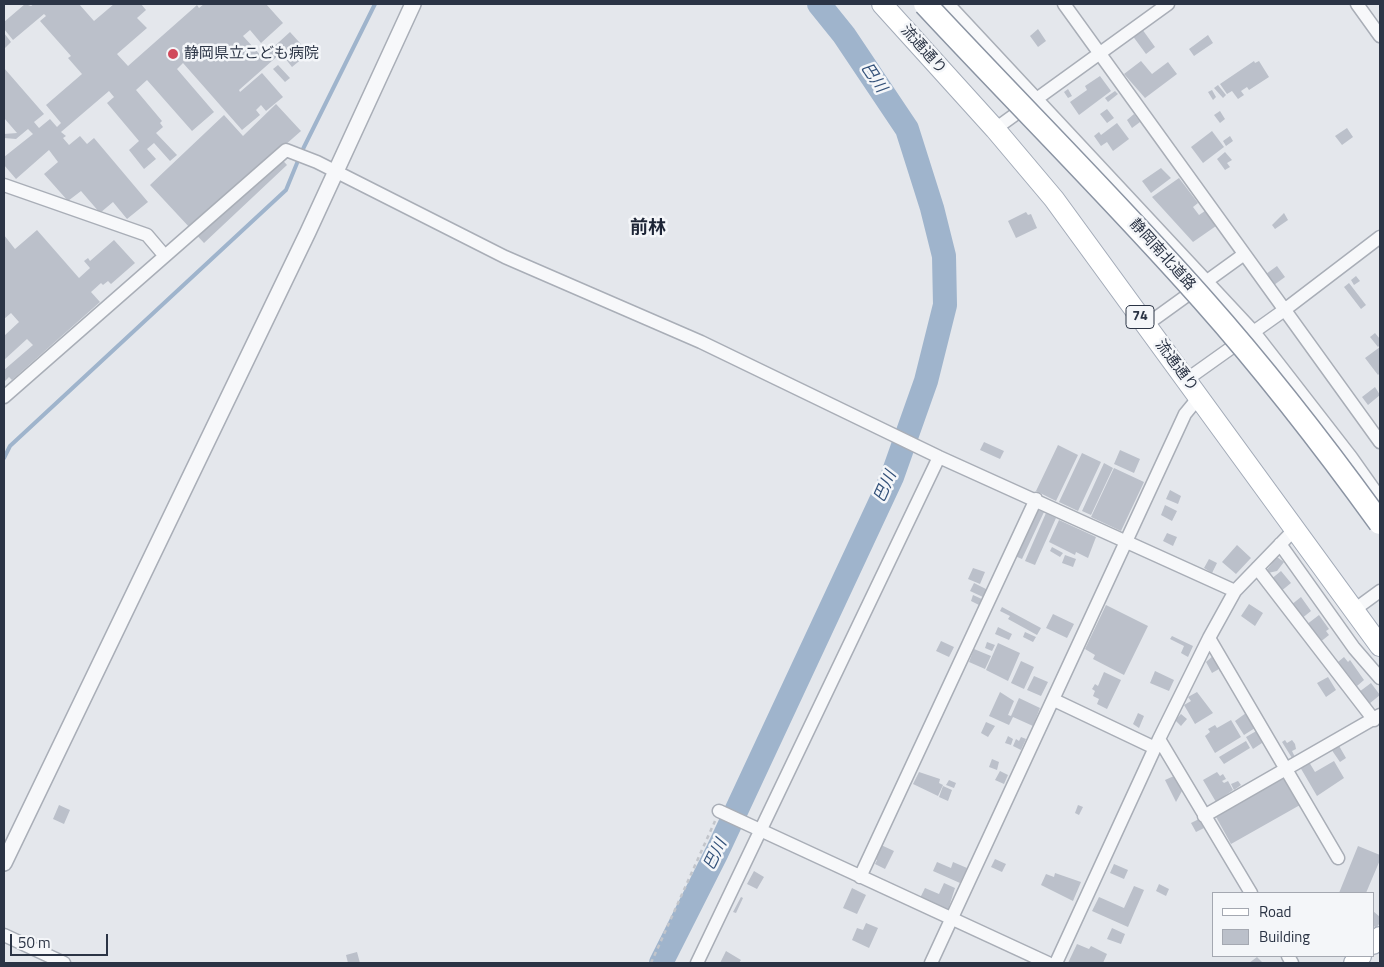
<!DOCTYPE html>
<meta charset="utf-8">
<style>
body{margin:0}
#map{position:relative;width:1384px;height:967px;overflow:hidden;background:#e4e7ec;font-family:"Titillium Web",sans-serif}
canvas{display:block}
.frame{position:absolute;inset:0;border:5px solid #2b3445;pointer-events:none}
.legend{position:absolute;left:1212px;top:892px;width:162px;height:65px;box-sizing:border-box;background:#f4f6f9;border:1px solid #a4a8b1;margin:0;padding:6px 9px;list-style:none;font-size:15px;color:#2b3445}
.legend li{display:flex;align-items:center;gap:10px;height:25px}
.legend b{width:25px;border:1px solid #a4a8b1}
.scale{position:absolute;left:10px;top:934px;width:98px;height:22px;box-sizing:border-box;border:2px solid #2b3445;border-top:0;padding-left:6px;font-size:15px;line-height:18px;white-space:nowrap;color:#2b3445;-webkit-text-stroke:4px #f4f6f9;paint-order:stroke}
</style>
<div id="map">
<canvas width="1384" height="967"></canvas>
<div class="frame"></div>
<ul class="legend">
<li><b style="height:6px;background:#fff"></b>Road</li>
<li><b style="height:14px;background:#bbc0ca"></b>Building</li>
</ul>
<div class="scale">50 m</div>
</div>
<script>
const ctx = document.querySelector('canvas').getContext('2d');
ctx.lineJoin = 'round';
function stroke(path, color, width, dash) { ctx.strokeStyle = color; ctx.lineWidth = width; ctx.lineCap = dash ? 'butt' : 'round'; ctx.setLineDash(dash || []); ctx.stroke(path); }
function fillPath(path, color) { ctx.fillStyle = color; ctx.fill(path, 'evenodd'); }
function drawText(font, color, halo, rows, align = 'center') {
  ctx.font = font + ' "Titillium Web","Noto Sans JP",sans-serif'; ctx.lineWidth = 5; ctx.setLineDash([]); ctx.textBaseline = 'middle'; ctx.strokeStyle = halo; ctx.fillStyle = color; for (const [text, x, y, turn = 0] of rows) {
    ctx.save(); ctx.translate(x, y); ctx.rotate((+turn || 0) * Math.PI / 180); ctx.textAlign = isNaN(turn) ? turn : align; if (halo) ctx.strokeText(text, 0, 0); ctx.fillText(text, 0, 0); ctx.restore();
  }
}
stroke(new Path2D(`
 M4 458 10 446 286 190 302 151 375 4`), '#9fb4cc', 4);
stroke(new Path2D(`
 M661 963 717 852 892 477 926 381 945 305 944 256 932 208 907 129 844 35 819 4`), '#9fb4cc', 24);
fillPath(new Path2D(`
 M25 4 31 6 34 4H79L94 21 114 4H141L146 10 137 18 147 28 117 54 128 66 197 5 199 8 204 4H266L283 23 261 43 250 30 243 36 264 59 270 54 268 52 290 32 309 53 292 67 281 53 239 90 240 92 262 73 283 97 266 111 261 105 256 110 260 115 242 130 183 63 177 69 214 112 192 131 147 80 136 90 162 121 160 123 163 127 156 133 177 155 170 161 154 143 147 149 156 159 144 169 129 150 139 141 107 103 114 97 109 91 61 132 66 136 63 138 69 145 80 136 87 144 94 138 148 202 127 219 113 202 100 213 81 191 68 201 44 174 58 162 49 150 16 179 4 165V157L33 134 28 129 16 139 4 138V134L17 133 4 118V68L44 114 34 122 39 128 50 119 57 127 61 123 46 105 82 74 68 58 71 56 40 21 46 16 44 14 13 40 4 29V22Z
 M1038 29 1046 41 1038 47 1030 36Z
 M1142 29 1155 47 1146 54 1132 35Z
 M4 33 11 42 4 49Z
 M1208 35 1213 43 1194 56 1189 49Z
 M1141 61 1152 74 1168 62 1177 74 1145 98 1124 74Z
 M1254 61 1255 63 1259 61 1269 77 1249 90 1247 87 1241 91 1244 95 1238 99 1232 91 1227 94 1220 84Z
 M278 65 290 78 285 82 273 69Z
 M1100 76 1111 91 1079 115 1070 102 1087 90 1085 86Z
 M1218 85 1226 95 1223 98 1214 88Z
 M1068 89 1072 96 1068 98 1064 92Z
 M1212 90 1216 97 1213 100 1208 92Z
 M1115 91 1118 94 1108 102 1105 98Z
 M276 104 301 131 276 153 287 165 204 243 150 185 224 115 243 136Z
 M1107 109 1114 118 1107 123 1100 114Z
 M1220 111 1225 119 1220 123 1214 115Z
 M1134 114 1140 122 1132 128 1127 120Z
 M1117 123 1129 139 1113 151 1107 142 1101 146 1094 136 1099 132 1101 135Z
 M1347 128 1353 137 1342 145 1335 136Z
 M1212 131 1224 147 1203 163 1191 147Z
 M1230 136 1233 141 1226 146 1223 141Z
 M1225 152 1232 160 1227 163 1230 167 1225 170 1217 159Z
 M1161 168 1171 178 1151 193 1142 181Z
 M1179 178 1198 203 1193 207 1199 215 1205 211 1216 226 1193 242 1152 197Z
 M1026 212 1028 215 1031 214 1037 228 1016 238 1008 221Z
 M1284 213 1288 220 1275 229 1272 225Z
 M37 230 79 278 90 268 84 261 88 258 90 261 114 240 135 263 111 284 108 281 103 285 101 283 91 292 100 302 12 380 9 377 4 382V370L33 345 27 339 4 360V336L19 322 11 313 4 319V235L15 249Z
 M1277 266 1285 277 1274 285 1266 274Z
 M1356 276 1360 281 1354 285 1351 280Z
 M1349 283 1366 305 1361 309 1344 287Z
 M1375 333 1380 339V345L1378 347 1370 337Z
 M1380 347V373L1378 375 1365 358Z
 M1375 387 1380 395 1368 405 1362 397Z
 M984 442 1004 451 1000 459 980 450Z
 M1058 445 1078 455 1056 501 1036 491Z
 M1120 450 1140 459 1134 473 1114 464Z
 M1082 453 1101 462 1078 511 1059 502Z
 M1104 463 1113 468 1091 515 1082 511Z
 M1114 468 1144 482 1121 531 1091 517Z
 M1170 490 1181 496 1178 504 1166 499Z
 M1165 505 1177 511 1172 521 1161 515Z
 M1036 509 1044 512 1022 559 1015 556Z
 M1046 513 1056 518 1035 565 1025 561Z
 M1059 520 1096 537 1088 558 1076 552 1075 555 1049 542Z
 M1167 533 1177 537 1173 546 1163 541Z
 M1237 545 1251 558 1236 574 1222 562Z
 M1052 547 1063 553 1060 557 1050 551Z
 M1065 555 1076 559 1073 567 1062 563Z
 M1277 557 1284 562 1277 571 1268 573 1266 571Z
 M1209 559 1217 563 1212 573 1204 568Z
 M973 568 985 572 980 584 968 579Z
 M1281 571 1291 583 1280 592 1270 580Z
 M974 583 988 590 985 598 970 591Z
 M973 595 984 600 981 606 971 601Z
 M1301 597 1311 611 1301 619 1291 605Z
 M1249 604 1263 613 1255 626 1241 616Z
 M1106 605 1148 626 1124 675 1093 659 1095 655 1085 649Z
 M1002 607 1041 628 1037 635 1008 619 1010 616 1000 611Z
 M1053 614 1074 624 1067 638 1046 628Z
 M1319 615 1329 629 1326 631 1329 635 1319 643 1306 625Z
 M998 627 1012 634 1009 640 995 634Z
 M1025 632 1036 637 1033 642 1023 637Z
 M1172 636 1193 646 1188 657 1181 653 1184 646 1170 639Z
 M941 641 954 647 949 657 936 651Z
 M987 642 995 645 992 651 985 648Z
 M998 643 1020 653 1008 681 986 670Z
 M974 649 991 656 985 669 969 662Z
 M1214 655 1224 671 1220 672 1219 669 1212 673 1206 662Z
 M1344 657 1348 662 1350 660 1364 680 1357 686 1338 662Z
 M1021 661 1034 667 1024 689 1011 683Z
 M1155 671 1174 680 1169 691 1150 683Z
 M1104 672 1121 680 1107 709 1097 704 1099 699 1093 696 1095 691 1092 689 1095 684 1098 686Z
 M1034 676 1048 682 1041 696 1027 690Z
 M1328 677 1336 690 1326 697 1317 683Z
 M1371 683 1380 695 1369 704 1359 692Z
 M1000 692 1014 701 1008 715 1011 716 1019 698 1040 708 1033 726 1013 717 1009 725 989 716Z
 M1197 692 1213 713 1195 724 1184 705 1191 701 1188 697Z
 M1138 713 1144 716 1139 728 1133 724Z
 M1246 713 1255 728 1244 735 1235 721Z
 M1181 714 1187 719 1181 726 1175 720Z
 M1231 720 1241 737 1215 753 1205 736 1210 732 1208 729 1215 725 1217 728Z
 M986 722 995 726 988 737 981 733Z
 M1258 730 1265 741 1253 749 1246 737Z
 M1008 736 1013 739 1011 745 1005 743Z
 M1021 737 1026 739 1021 750 1013 746 1016 739 1019 741Z
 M1285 740 1287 743 1292 740 1295 744 1296 749 1292 751 1295 757 1292 758 1282 742Z
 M1246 741 1250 748 1224 764 1219 757Z
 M1338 744 1346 758 1340 762 1331 749Z
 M992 759 999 762 997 770 989 767Z
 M1334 761 1344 778 1317 796 1300 767 1309 762 1315 772Z
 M1000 771 1008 775 1004 784 995 780Z
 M919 772 940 779 939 783 943 785 938 796 913 784Z
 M1217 772 1220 776 1223 774 1226 779 1222 781 1224 783 1228 781 1233 790 1216 802 1203 780Z
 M1174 776 1182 791 1176 802 1165 780Z
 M1281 777 1288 782 1300 805 1231 844 1215 815Z
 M949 780 956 783 954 788 946 785Z
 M1238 781 1241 785 1234 790 1231 784Z
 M943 786 952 790 948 801 939 797Z
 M59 805 70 810 64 824 53 819Z
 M1078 805 1083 807 1079 815 1075 813Z
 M1199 819 1204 828 1196 832 1191 823Z
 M881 845 894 851 885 869 875 864 877 860 875 859Z
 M1358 846 1380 855V860L1366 893H1339Z
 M995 859 1006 864 1002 872 991 867Z
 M937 862 951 868 953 862 967 868 960 883 933 871Z
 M1114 864 1128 870 1124 879 1110 873Z
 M754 871 764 877 757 889 747 884Z
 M1055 873 1081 882 1073 901 1041 885 1046 874 1054 877Z
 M944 883 955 888 948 910 920 898 925 888 939 894Z
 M1159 884 1169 889 1166 896 1156 891Z
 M1134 886 1144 890 1128 927 1092 911 1099 897 1124 908Z
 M852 888 866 895 857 914 843 908Z
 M741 897 743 898 736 913 733 912Z
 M1373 911 1380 917V923L1376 928 1373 925Z
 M866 923 878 928 869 948 852 940 857 928 863 930Z
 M1112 928 1125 934 1121 944 1107 939Z
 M1077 944 1089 949 1091 946 1107 954 1103 963H1068Z
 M726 951 741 960 739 963H720Z
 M357 952 360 963H348L346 955Z
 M1257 957 1262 962 1249 963Z`), '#bbc0ca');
const minor = new Path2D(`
 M948 4 1254 332 1351 457 1380 498
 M1064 4 1380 442
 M1357 4 1380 36
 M995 129 1168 4
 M4 185 147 235 164 255
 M1146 325 1243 255
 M1186 380 1283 311 1380 237
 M4 397 286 150 317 162 505 257 701 342 939 457 1235 591
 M1280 544 1354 648 1380 678
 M1257 568 1374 720
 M1354 610 1380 591
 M1209 638 1338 858
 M1054 700 1155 748
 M1159 739 1251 893
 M719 811 1048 963
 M1204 816 1380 715
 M860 877 1036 499
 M4 935 64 963
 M1288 956 1292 963
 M697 963 939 457
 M931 963 1185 414 1199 397
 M1056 963 1159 739 1209 638 1235 591 1295 529`);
const tertiary = new Path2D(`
 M4 863 308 232 413 4`);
const primary = new Path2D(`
 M882 4 995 129 1054 199 1380 646
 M1373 944 1380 937
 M1354 963 1361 956`);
stroke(minor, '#a9aeb7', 15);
stroke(tertiary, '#a9aeb7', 18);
stroke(primary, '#a3abb8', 22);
stroke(new Path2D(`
 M651 963 715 821`), '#c2c5cb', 2.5, [4, 4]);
stroke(minor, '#f7f8fa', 12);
stroke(tertiary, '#f7f8fa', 15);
stroke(primary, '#fff', 20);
const motorwayBridge = new Path2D(`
 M925 4C1017 103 1114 199 1204 301 1267 372 1325 447 1380 523`);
stroke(motorwayBridge, '#8b94a3', 25, []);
stroke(motorwayBridge, '#fff', 22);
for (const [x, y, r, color] of [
 [173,54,6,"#d1495b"]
]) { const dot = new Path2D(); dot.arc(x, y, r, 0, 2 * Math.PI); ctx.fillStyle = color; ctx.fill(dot); stroke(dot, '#f4f6f9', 2); }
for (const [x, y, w] of [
 [1140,317,28]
]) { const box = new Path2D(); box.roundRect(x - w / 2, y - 11.5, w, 23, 4); ctx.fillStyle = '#f4f6f9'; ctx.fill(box); stroke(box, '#2b3445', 1); }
drawText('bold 14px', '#2b3445', null, [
 ["74",1140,317]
]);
drawText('15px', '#2b3445', '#f4f6f9', [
 ["流通通り",923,50,48],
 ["静岡南北道路",1162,255,48],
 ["流通通り",1176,366,53]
]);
drawText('15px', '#2b3445', '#f4f6f9', [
 ["静岡県立こども病院",184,54]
], 'left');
drawText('italic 16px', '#34527a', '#f4f6f9', [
 ["巴川",873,78,56],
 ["巴川",886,487,-66],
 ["巴川",716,855,-64]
]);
drawText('bold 18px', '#1d2536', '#f4f6f9', [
 ["前林",648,229]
]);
</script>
